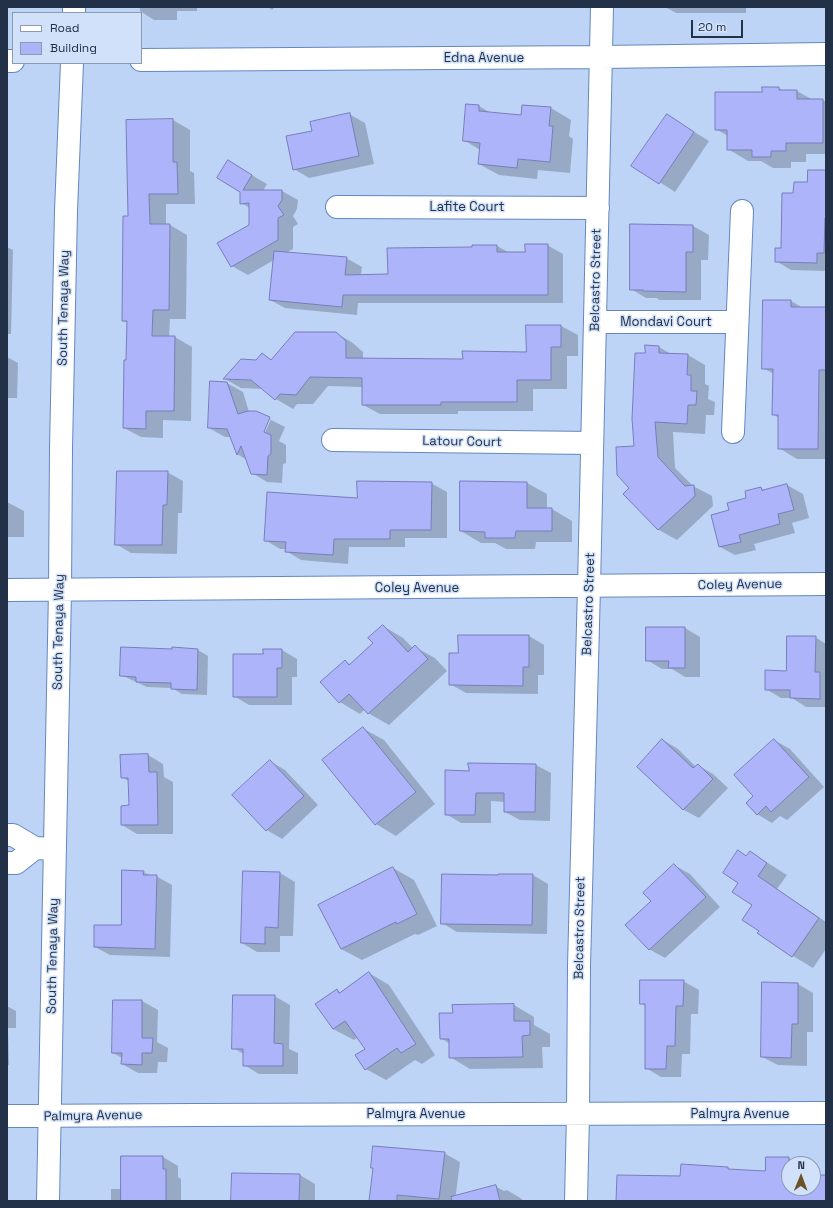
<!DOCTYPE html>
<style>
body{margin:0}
#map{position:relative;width:833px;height:1208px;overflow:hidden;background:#bdd4f7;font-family:"Space Grotesk",sans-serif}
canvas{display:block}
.frame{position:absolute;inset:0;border:8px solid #233148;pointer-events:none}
.legend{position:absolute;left:12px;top:12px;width:130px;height:52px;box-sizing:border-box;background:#d1e1f9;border:1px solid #8b9bb2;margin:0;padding:5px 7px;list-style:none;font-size:12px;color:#233148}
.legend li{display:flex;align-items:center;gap:8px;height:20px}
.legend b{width:20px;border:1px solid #8b9bb2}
.north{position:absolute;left:781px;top:1156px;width:40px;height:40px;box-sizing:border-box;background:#d1e1f9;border:1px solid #8b9bb2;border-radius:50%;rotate:1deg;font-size:11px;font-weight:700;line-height:16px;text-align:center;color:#233148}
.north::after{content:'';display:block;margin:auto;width:14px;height:18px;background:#6c5224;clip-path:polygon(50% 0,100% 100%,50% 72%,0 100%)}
.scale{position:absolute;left:691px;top:20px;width:52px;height:18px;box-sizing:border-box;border:2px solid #233148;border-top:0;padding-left:5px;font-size:12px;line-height:14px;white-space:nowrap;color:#233148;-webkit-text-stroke:3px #d1e1f9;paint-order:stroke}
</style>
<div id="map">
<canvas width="833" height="1208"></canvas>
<div class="frame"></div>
<ul class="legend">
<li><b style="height:5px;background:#fff"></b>Road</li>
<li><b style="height:11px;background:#adb4fa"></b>Building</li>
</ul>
<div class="north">N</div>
<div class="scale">20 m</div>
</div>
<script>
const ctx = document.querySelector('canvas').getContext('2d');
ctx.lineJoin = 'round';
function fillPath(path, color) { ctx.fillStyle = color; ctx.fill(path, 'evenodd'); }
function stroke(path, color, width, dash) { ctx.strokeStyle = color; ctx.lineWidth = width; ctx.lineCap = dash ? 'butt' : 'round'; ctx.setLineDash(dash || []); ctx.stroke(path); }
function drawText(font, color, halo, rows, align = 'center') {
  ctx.font = font + ' "Space Grotesk",sans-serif'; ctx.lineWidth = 3; ctx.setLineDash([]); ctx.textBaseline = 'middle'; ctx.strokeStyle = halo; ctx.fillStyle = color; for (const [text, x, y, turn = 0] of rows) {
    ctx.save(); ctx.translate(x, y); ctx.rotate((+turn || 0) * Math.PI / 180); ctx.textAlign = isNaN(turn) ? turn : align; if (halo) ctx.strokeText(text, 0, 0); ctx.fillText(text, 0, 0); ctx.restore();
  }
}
fillPath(new Path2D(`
 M140 7H197V11H177V20H154L140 11Z
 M268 7H275L272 10Z
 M665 7H746V13H676Z
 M778 88 784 91H797L813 100H823L826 102V154H806V162H791V168H773L761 161H748L728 149V136L716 129 763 93Z
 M479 106 491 113 522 116 551 108 571 120 569 136 573 139 570 173 538 170 537 179 499 175 479 164 480 150 464 140Z
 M349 114 365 123 374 164 309 178 294 169 313 132Z
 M667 115 709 141 675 192 633 165Z
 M173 120 190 130V171L194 173 195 204H166V225H170L187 235 186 319H170L169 337H175L192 347 191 421 163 420V438L141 437 124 428 128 323 123 321 129 217Z
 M7 138 8 139 7 191Z
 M243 170 267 184 263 191H282L298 200 297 209 293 216 298 224 293 227V249L286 253 346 258 362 267 361 275H389L473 248 497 246 510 253H526L547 245 563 254V303H358L357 315 285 308 270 300 274 260 248 275 232 266 250 225V208L241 203Z
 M826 171V271L791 270 776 261 782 249 794 194 808 183Z
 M631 225 693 226 709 235 708 260H701V300H659L657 298H646L631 289Z
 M7 247 13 250 11 334H7Z
 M764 301H791L803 308H826V459H797L779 448V418L773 414 774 374 763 368Z
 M527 326H561L578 335V356H567V389H533V411H458V414H380L363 405V387L328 386 313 404H297L293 409 276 399 264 389 241 388 225 379 257 361 262 354 272 360 336 333 353 343 363 352V359L464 360 527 352Z
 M659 347 671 354 688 355 705 365V384L709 386 708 399 715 402 714 415H706L705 434 673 432 675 468 693 486 712 496 713 506 677 540 659 530 625 494 631 488 646 354Z
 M7 357 18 363 17 398H7Z
 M227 383 243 392 249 412H255L285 427 279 441 286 445V463L283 464 282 483 267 482 252 473 247 460 237 454 231 437H225L209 428ZM268 419H271L263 437H261Z
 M167 472 183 481 182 513H178L177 554 131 553 116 544Z
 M431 483 447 492V538H405V547H349L348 564 301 560 286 551V549H280L265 540 358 499Z
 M527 483 547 494V509H552L572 521V542H536L535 549H506L495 543H481L461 531Z
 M787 485 803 494 809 518 792 523 795 533 754 544 756 550 735 555 720 547 730 511 761 488 765 491Z
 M7 502 24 511V537H7Z
 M383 626 403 638 413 648 415 647 435 658 447 671 389 725 368 713 365 709 360 714 340 702 345 661 351 665 374 644Z
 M685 628 700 637V677H685L672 669H662L647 660Z
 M529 636 544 645V675H538V694L466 693 450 684 459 654Z
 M815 637 826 644V707H806L792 698H781L766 689 787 672Z
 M198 650 208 656 207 695 182 694 172 688 147 687 121 675Z
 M282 650 297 659V677H292V705H249L234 696Z
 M364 729 384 740 435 804 396 836 376 824Z
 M663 740 678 749 696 767 698 765 713 774 728 788 699 818 684 810 638 766Z
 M774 740 790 749 824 787 787 820 780 816 772 823 757 814 754 796Z
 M148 755 163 764 164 777 173 782V834H137L122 825 130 806V782L122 777 121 756Z
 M270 761 285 770 318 805 282 839 267 830Z
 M536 765 551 773 550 821 520 820 505 812V802L491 801V823H461L446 814 470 772Z
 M738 851 747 856 750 852 787 875 777 889 826 922V949L813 968 793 956 758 933 760 930 753 905 739 882Z
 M674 865 690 874 720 907 665 958 649 949 652 901Z
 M393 868 414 880 437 926 418 935 415 934 362 960 341 949Z
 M143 872 152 876H156L172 885 170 957 110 955 95 947 122 926Z
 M280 873 295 882 293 936H280V952H257L242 943Z
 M533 875 548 884 547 934 457 932 442 923Z
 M369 973 389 985 435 1055 422 1064 415 1060 386 1080 366 1069V1049L358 1037 354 1040 333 1029 337 990 341 993Z
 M683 981 699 990 698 1014H691L690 1054H682L681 1077H661L646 1068V1006L641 1003Z
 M763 983 798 984 813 993V1032H807V1066L778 1065 762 1057Z
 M274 996 290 1005 289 1049 298 1053V1074H259L244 1065V1054L233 1048Z
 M114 1001H142L158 1010 157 1042 168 1048 167 1062H158L157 1073H138L122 1064V1058L113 1053Z
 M514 1005 534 1017V1025L550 1034V1047H542L543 1068 470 1069 450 1057V1044L441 1038 454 1014Z
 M7 1006 16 1011V1028H8L9 1065H7Z
 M444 1153 460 1162 455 1201H370Z
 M163 1157 178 1166V1177L181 1179V1201H111V1189H122Z
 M767 1158H789L800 1164H789V1188H813V1176H826V1201H617L681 1177 727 1168 732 1170 766 1172Z
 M300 1175 315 1184V1201H232Z
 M495 1186 504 1191 507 1190 522 1199V1201H468Z`), '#0003');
const building = new Path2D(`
 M762 87H779V90H797V99H823V143H786V151H771V157H752V150H727V130H715V92H762Z
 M466 104 479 105V111L521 115 522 105 551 107 549 126H553L550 162 518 159 517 168 478 164 480 143 463 141Z
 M350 113 359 156 293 170 286 136 312 131 310 122Z
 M667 114 694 132 659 184 631 166Z
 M173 119V162H177L178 194H149L150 224H170L169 310H153L152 336H175L174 411H146V429L123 428 124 360H126L127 321H122L123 216H128L126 120Z
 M228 160 252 175 243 190H282V200L278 206 284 215 278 218V240L231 267 217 243 249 225V203L240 204V192L217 178Z
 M808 170H826V218H825L824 253H817V263L775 262V248H781L782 193H793L794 182H807Z
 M630 224 693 225V252H686V292L643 291V290H630Z
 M525 244H548V295H343L342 307 269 300 274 251 347 257 345 275 388 274 387 248 472 247V245H497V252H525Z
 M763 300H791V307H826V370H819L818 449H778V415H772L773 369H762Z
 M526 325H561V347H551V380H517V402H441V405H362V378L310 377 296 395 280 394 275 400 251 380 223 379 241 359 256 360 262 353 271 360 295 332H336L346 341V358L463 359 462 351 526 352Z
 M645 345 659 346V353L688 354 687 375H691V391H697L696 405H688L687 424 655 422 658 457 685 486 694 485 695 496 658 530 623 494 629 488 617 475 616 447 634 446 632 419 635 353H645Z
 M210 381 227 382 238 414 248 411H256L270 417 264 432 271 435V454L268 456 267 475 251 474 241 446 237 455 227 429 208 428Z
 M117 471H168L167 505H163L162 545H115Z
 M357 481 432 482 431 530H390V539H334L333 555 285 552 286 542 264 541 267 492 357 498Z
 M460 481 527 482V508H552V531H516L515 538H485V532L460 531Z
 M787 484 794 510 778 514 780 524 739 535 741 542 719 547 711 515 729 510 727 503 746 498 745 491 761 487 762 490Z
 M383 625 408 652 415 645 428 659 368 714 349 694 339 703 320 682 345 660 349 665 373 643 368 638Z
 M646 627H685V668H668L669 661H646Z
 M458 635H529V667H523V686L449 685V653H458Z
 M787 636H816L815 672H820V699L790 698V690H765V670L786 671Z
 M121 647 172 649V647L198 649 197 690 171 689V683L136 682V677L120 676Z
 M263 649H282V668H277V697H233V654H263Z
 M363 727 416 792 375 825 322 760Z
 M662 739 693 768 698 764 713 779 683 810 637 767Z
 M774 739 809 777 771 812 766 806 757 815 746 803 753 796 734 775Z
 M148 754 149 772H157L158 825H121V806L129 805 128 778H121L120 755Z
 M270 760 304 796 266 831 232 795Z
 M468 763 536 764 535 812H504V793H476L475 815H445V770L469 771Z
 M738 850 746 856 750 851 767 863 758 876 819 918 792 957 757 933 759 931 742 920 752 905 732 892 738 883 723 873Z
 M674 864 706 897 649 950 625 925 651 901 643 893Z
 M393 867 417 914 397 924 396 922 341 949 318 905Z
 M122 870 144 871 143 875H157L155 949 94 947V925H121Z
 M243 871 280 872 278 928 265 927V944L241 943Z
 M442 874 498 875V874H533L532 925 441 924Z
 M369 972 416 1044 401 1053 397 1048 365 1070 355 1055 365 1049 345 1021 333 1029 315 1004 337 989 339 993Z
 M640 980H684L683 1006H676L675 1046H667L666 1069H645V1004H640Z
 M762 982 798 983V1024H792L791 1058 761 1057Z
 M233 995H275L274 1043 283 1044V1066H243V1049H232Z
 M113 1000H142V1038H153L152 1053H142V1065L121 1064 122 1053H112Z
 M514 1004V1021H530V1035L522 1036 523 1057 449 1058V1039H440L439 1013H453L452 1005Z
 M373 1146 445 1152 439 1199 397 1195V1201H369L373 1168H371Z
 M121 1156H163V1169H166V1201H121Z
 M766 1157H789V1188H813V1175H826V1201H616L617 1175 680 1176 681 1164 728 1167V1169L765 1171Z
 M232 1173 300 1174 299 1201H231Z
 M496 1185 500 1201H452L451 1197Z`);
fillPath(building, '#adb4fa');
stroke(building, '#787dba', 1);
const minor = new Path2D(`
 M74 13V7
 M141 60 601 57 826 54
 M7 61H13
 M337 207 598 208
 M595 322H737
 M733 432 742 211
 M333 440 592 443
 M7 590 826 584
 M7 835H13L35 848 55 849
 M7 863H16L35 848
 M7 1116 196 1115 826 1113
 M48 1201 60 590 61 448 66 211 72 63
 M576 1201 578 1114 579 966 589 587 602 7`);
stroke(minor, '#6587be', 24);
stroke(minor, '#fff', 22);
drawText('13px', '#233148', '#d1e1f9', [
 ["Edna Avenue",484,58],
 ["Lafite Court",467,207],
 ["Belcastro Street",596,280,-89],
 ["South Tenaya Way",64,308,-89],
 ["Mondavi Court",666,322],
 ["Latour Court",462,442,1],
 ["Coley Avenue",740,585,-1],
 ["Coley Avenue",417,588],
 ["Belcastro Street",589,604,-88],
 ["South Tenaya Way",59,632,-89],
 ["Belcastro Street",580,928,-89],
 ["South Tenaya Way",53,956,-89],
 ["Palmyra Avenue",416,1114],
 ["Palmyra Avenue",740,1114],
 ["Palmyra Avenue",93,1116,-1]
]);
</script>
